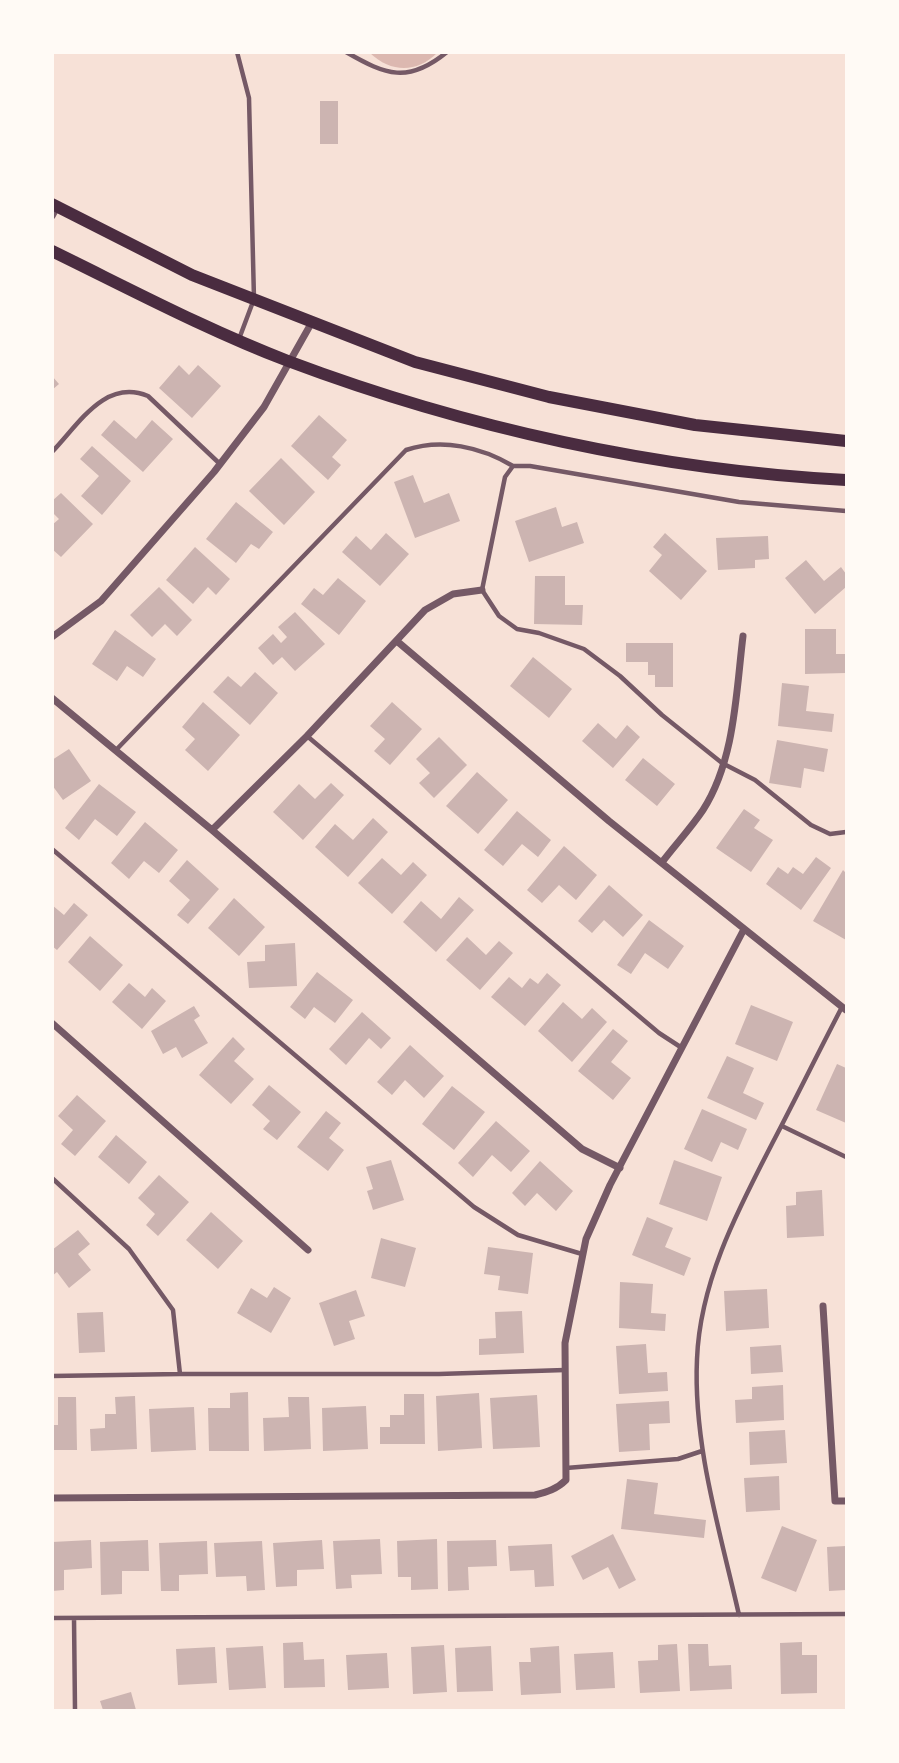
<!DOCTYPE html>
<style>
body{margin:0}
#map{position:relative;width:899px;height:1763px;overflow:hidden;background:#f7e1d7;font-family:Roboto,sans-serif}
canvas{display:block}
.frame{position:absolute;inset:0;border:54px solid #fffaf5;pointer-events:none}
</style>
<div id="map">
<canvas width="899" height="1763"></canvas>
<div class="frame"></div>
</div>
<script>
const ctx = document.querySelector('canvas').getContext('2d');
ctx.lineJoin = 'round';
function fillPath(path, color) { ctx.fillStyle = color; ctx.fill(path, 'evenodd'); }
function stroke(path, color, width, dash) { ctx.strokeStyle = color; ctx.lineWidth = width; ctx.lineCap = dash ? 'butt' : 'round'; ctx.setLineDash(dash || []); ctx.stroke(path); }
fillPath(new Path2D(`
 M370 53H437C417 73 391 73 370 53Z`), '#dcb8b0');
fillPath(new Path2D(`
 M320 101H338V144H320Z
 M179 365 189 375 198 365 221 386 192 418 159 388Z
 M52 376 59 384 52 390Z
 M319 415 347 440 332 457 341 465 328 480 291 446Z
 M114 420 136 439 152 420 173 439 143 472 101 435Z
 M92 446 131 481 102 515 81 496 99 476 80 459Z
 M281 458 315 492 284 525 249 491Z
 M413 475 424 503 449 493 460 521 415 538 394 482Z
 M61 493 93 524 61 557 52 549V525L59 519 52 512V501Z
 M236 502 273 532 259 549 251 544 236 563 206 539Z
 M556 507 562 527 577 522 584 543 529 562 515 521Z
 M386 533 409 554 380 586 342 552 356 536 371 550Z
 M665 533 707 571 681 600 649 571 662 555 653 547Z
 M768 536 769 559 755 560V568L718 570 716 538Z
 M195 547 230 579 216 595 208 587 193 604 166 580Z
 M806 560 824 581 841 567 846 574V587L815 614 785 578Z
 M535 576H565V605H583L582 625 534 624Z
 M338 578 366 601 339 635 301 604 314 588 323 595Z
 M159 587 192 620 177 636 165 624 152 637 130 615Z
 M295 612 325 644 295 671 282 657 273 665 258 648 273 634 281 643 287 637 278 627Z
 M805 629H836V654H846V673L805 674Z
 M115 630 156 659 143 677 127 666 117 681 92 664Z
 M626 643H673V687H655V675H648V662H626Z
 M533 657 572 689 549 718 510 686Z
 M255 672 278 693 250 725 213 692 228 676 241 687Z
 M782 683 809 686 806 711 834 714 832 732 778 726Z
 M203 702 240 735 208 771 185 750 195 739 182 727Z
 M392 702 422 729 390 765 374 751 385 739 370 726Z
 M598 723 616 739 627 725 640 737 613 768 582 741Z
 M439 737 467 765 434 798 419 783 430 773 416 759Z
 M777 740 828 749 824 772 804 768 801 788 769 783Z
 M69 749 91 781 63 800 52 785V760Z
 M643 758 675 784 657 806 625 780Z
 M477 772 508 800 478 834 446 806Z
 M331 783 344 795 303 840 273 812 299 784 315 799Z
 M99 784 136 812 117 836 95 819 79 840 65 828Z
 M744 809 760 820 754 828 773 840 751 872 716 848Z
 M517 811 551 840 538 857 522 844 503 866 484 850Z
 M373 818 388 832 348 877 315 847 335 824 353 840Z
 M145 822 178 850 159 873 144 861 129 879 111 863Z
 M564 846 597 875 576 900 559 885 542 903 527 890Z
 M816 857 831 868 801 910 766 884 778 867 788 874 793 867 803 874Z
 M382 858 401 875 413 862 427 875 392 914 358 883Z
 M187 860 219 889 188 924 177 915 190 900 169 881Z
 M843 870 846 873V940L813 921Z
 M609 885 643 915 623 937 604 920 592 933 578 921Z
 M459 897 474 910 436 952 403 922 421 901 441 919Z
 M234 898 265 927 239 956 208 928Z
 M74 903 88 915 57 950 52 946V905L64 915Z
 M649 920 684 946 668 969 645 953 631 974 617 965Z
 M90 936 123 965 100 991 68 962Z
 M467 937 486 955 499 941 513 953 480 990 446 960Z
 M295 943 297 986 249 988 247 962 265 961V945Z
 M317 972 353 1000 335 1023 314 1007 305 1019 290 1007Z
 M547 973 561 985 525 1026 491 997 509 977 522 988 530 978 538 984Z
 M129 983 145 997 152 988 166 1001 142 1029 112 1002Z
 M563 1002 582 1019 592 1008 607 1022 572 1062 538 1031Z
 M751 1005 793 1022 777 1061 735 1044Z
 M194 1006 200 1016 194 1020 208 1043 182 1058 176 1047 163 1054 151 1031Z
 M362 1012 391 1038 381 1049 369 1038 346 1065 329 1049Z
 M613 1029 628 1041 611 1062 631 1078 613 1100 578 1071Z
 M233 1037 245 1049 234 1061 254 1079 231 1104 199 1075Z
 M410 1045 444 1076 424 1098 405 1080 392 1095 377 1082Z
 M727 1056 754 1068 743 1093 764 1103 756 1120 707 1098Z
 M837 1064 846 1068V1123L816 1110Z
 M269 1085 301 1112 277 1140 263 1129 270 1121 252 1105Z
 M452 1086 485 1112 454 1150 422 1124Z
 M77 1095 106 1121 75 1156 61 1144 73 1130 58 1116Z
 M702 1109 747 1129 738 1150 721 1142 712 1162 684 1149Z
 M326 1111 341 1123 329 1138 344 1150 328 1171 297 1147Z
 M496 1121 530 1151 511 1172 492 1155 473 1177 458 1163Z
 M116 1135 147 1162 129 1184 98 1157Z
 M391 1160 404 1200 373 1210 367 1191 373 1189 366 1167Z
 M674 1160 722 1177 707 1221 659 1204Z
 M540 1161 573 1191 556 1211 537 1193 525 1206 512 1193Z
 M159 1175 189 1202 158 1236 146 1225 155 1214 138 1198Z
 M822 1190 824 1236 787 1238 786 1206 796 1205V1192Z
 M211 1212 243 1241 218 1269 186 1240Z
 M647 1217 673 1228 665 1247 691 1258 684 1276 632 1255Z
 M78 1230 90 1244 78 1254 91 1270 69 1288 57 1272 52 1276V1250Z
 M381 1238 416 1248 405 1287 371 1278Z
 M488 1247 533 1253 528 1294 498 1290 500 1276 484 1274Z
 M620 1282 653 1284 651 1313 666 1314 665 1331 619 1328Z
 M274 1287 291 1298 271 1333 237 1313 251 1288 267 1298Z
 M767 1289 769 1328 726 1331 724 1291Z
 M356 1290 365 1316 349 1321 355 1339 334 1346 319 1303Z
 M522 1311 524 1353 479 1355V1339L496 1338 495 1312Z
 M103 1312 105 1352 79 1353 77 1313Z
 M646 1344 648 1373 667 1372 668 1391 619 1394 616 1346Z
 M781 1345 783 1372 751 1374 750 1347Z
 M783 1385 784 1420 736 1423 735 1400 752 1399V1387Z
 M248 1392 249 1451H209L208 1408H230V1393Z
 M479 1393 482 1448 438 1451 436 1396Z
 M404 1394H424L425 1444H380V1427H390V1415H404Z
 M537 1395 540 1447 493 1449 490 1398Z
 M135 1396 137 1449 91 1451 90 1429 105 1428V1414H116L115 1397Z
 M58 1397H76L77 1450H52V1425H58Z
 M288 1397H309L311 1449 264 1451 263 1418 289 1417Z
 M669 1401 670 1423 649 1424 650 1450 619 1452 616 1404Z
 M366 1406 368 1449 323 1451 322 1408Z
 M194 1407 196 1450 151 1452 149 1409Z
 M785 1430 787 1463 750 1465 749 1432Z
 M779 1476 780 1510 746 1512 744 1478Z
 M627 1479 658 1483 654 1514 706 1520 704 1538 621 1529Z
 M782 1526 817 1540 796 1592 761 1578Z
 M613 1534 636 1580 619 1589 608 1567 583 1580 571 1556Z
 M380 1539 382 1574 351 1575 352 1588 336 1589 333 1541Z
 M437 1539 438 1589 411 1590V1577H398L397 1541Z
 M91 1540 92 1568 64 1570V1590L52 1591V1542Z
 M148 1540 149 1571H122V1594L101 1595 100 1542Z
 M322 1540 324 1569 297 1570V1586L276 1587 273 1543Z
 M496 1540 497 1566 468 1567 469 1590 448 1591 447 1541Z
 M207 1541 208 1574 179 1575V1591H161L159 1543Z
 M262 1541 265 1590 247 1591 246 1576 216 1577 214 1543Z
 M552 1544 554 1586 535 1587 534 1570 510 1571 508 1546Z
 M846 1546V1590L829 1591 827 1547Z
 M303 1642 304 1660 324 1659 325 1687 284 1688 283 1643Z
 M802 1642V1655H817V1693L781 1694 780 1643Z
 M677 1644 680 1691 640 1693 638 1661 658 1660V1645Z
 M688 1644H708L709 1666 731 1665 732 1689 690 1691Z
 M444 1645 447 1692 413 1694 411 1647Z
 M263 1646 266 1688 229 1690 226 1648Z
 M491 1646 493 1691 457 1692 455 1648Z
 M559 1646 561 1693 521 1695 519 1662H531L530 1648Z
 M215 1647 217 1683 178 1685 176 1649Z
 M613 1652 615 1688 576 1690 574 1654Z
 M387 1653 389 1688 348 1690 346 1655Z
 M131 1692 136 1710H103L100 1701Z`), '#ccb4b1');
stroke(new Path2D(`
 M237 52 249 98 254 299 239 339
 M346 52C386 75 408 84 447 52
 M52 452C79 424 105 378 148 396L220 464
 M846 511 739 502 530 466H513L505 477 482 590 499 616 517 629 539 633 584 649 620 676 662 715 722 763 755 780 811 825 830 834 846 832
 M307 736 659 1033 682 1048
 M116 750 406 450C442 438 481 447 513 466
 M52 849 474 1207 518 1235 582 1254
 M782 1126 846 1157
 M52 1178 129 1249 173 1310 180 1374 52 1376
 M180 1374H439L565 1370
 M566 1468 678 1459 702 1451
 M739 1615C720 1531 693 1445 697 1359 700 1280 739 1208 774 1140 797 1096 819 1051 842 1007
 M52 1618 846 1614
 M74 1618 75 1710`), '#755966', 4.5);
stroke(new Path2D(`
 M52 216 57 207
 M52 637 101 601 214 472 264 407 312 322
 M398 642 609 821 846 1010
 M52 698 212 830 582 1149 620 1168
 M212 830 307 736 425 610 453 594 482 590
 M663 861C676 844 691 828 703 810 735 760 736 693 743 636
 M52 1023 308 1250
 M823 1306 835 1501H846
 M52 1498 535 1495C547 1492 557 1489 566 1480L565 1343 586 1239 610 1185 743 931`), '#755966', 7);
stroke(new Path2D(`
 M52 204 192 275 415 362 549 397 695 425 846 441
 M52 251C130 289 207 330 288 361 466 428 657 470 846 480`), '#4a2c40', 12);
</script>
